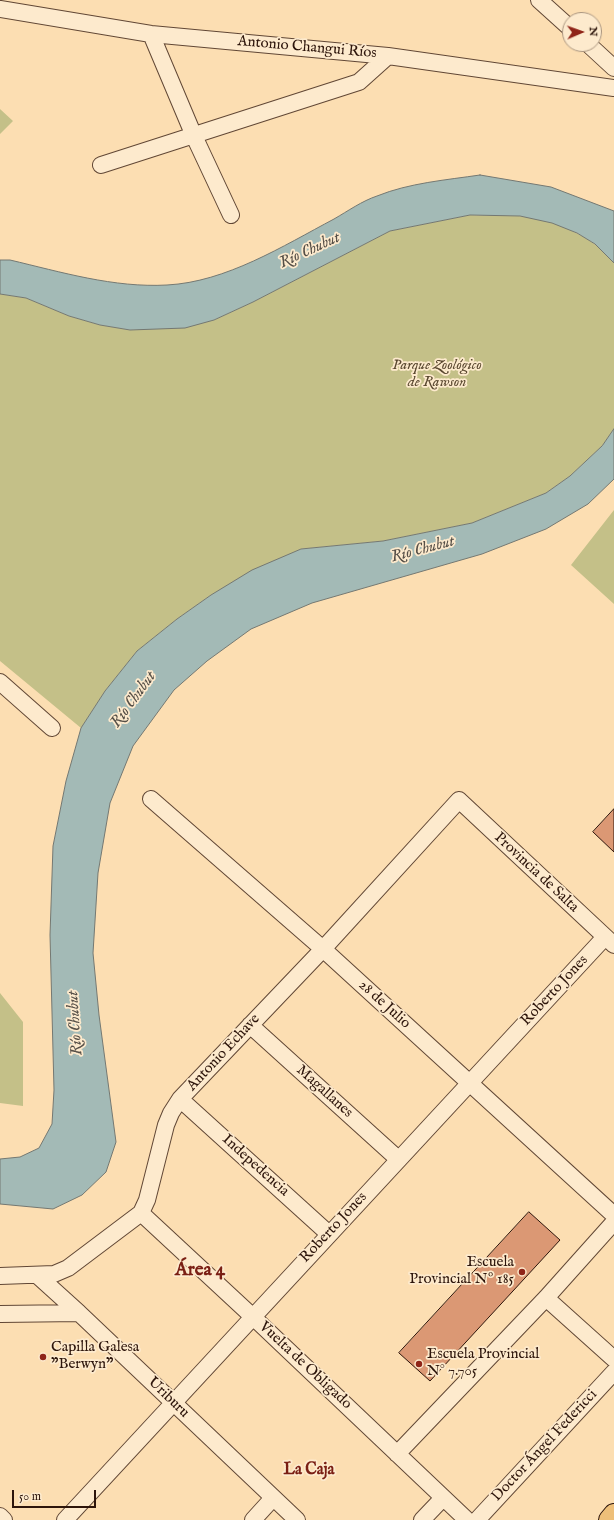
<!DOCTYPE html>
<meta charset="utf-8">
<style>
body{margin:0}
#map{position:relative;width:614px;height:1520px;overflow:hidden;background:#fcdeb2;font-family:"IM FELL English",serif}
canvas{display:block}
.north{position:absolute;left:562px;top:12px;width:40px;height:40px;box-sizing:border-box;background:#fdeacd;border:1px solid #aa957f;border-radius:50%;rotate:88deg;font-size:11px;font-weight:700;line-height:16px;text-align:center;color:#2d150b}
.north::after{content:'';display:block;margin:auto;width:14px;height:18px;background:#8f2418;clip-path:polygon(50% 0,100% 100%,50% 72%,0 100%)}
.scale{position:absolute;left:12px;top:1490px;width:84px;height:18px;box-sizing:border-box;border:2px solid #2d150b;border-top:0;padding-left:5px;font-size:12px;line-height:14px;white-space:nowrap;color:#2d150b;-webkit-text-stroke:3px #fdeacd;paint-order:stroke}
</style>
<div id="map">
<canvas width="614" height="1520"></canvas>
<div class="north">N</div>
<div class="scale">50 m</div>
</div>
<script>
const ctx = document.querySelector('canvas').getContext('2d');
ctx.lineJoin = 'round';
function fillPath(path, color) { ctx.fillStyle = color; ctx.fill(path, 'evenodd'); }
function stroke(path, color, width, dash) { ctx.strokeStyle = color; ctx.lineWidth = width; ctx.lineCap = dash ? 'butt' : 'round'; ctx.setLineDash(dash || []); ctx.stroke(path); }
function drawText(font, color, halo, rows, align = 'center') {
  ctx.font = font + ' "IM FELL English",serif'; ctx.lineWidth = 3.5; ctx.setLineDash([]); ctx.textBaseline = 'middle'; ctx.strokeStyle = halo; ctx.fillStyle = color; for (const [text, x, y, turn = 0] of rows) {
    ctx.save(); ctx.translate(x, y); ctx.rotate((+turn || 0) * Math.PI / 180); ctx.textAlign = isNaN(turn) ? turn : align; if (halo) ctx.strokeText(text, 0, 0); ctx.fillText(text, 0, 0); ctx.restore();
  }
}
fillPath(new Path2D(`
 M0 109 13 121 0 134Z
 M470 215C486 216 503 214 519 216 552 219 594 236 614 263V429L602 446 570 476 546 493 472 523 383 541 301 549 211 595 177 619 137 651 105 691 81 728 0 661V294L26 298 69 316 100 325 130 330 214 320 253 302 390 231Z
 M614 510V604L571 565Z
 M0 993 23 1022V1106L0 1103Z`), '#c4c088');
const water = new Path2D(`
 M480 175 551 187 614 211V263L595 244 577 233 552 223 520 216 470 215 390 231 253 302 214 320 185 328 130 330 100 325 69 316 26 298 0 294V260H10C61 272 114 288 167 285 226 282 283 246 334 219 348 211 362 201 377 196 409 183 446 180 480 175Z
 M614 429V479L588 504 546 529 482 554 312 603 251 629 207 661 174 690 133 746 110 803 98 873 93 953 99 1015 116 1142 106 1172 82 1195 53 1209 0 1204V1159L20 1157 39 1148 52 1124 54 1090 50 935 53 846 66 781 81 728 105 691 137 651 177 619 211 595 252 570 301 549 383 541 472 523 546 493 570 476 602 446Z`);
fillPath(water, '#a3bab6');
stroke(water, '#747872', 1);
const building = new Path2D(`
 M614 809V852L593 832Z
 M529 1212 560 1240 430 1381 399 1353Z`);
fillPath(building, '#db9874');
stroke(building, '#2d150b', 1);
const minor = new Path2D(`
 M539 0 570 28
 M0 9 151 34 388 56 614 88
 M151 34 194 136 231 215
 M588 44 614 68
 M101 165 359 82 388 56
 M0 682 52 728
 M151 799 323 949 614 1215
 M250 1025 398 1159
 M180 1099 329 1234
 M141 1213 252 1316 467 1520
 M37 1275 79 1313
 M0 1276 54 1274 68 1268 141 1213 147 1200 166 1125 171 1113 180 1099 323 949 459 800 614 945
 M546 1298 614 1359
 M0 1314 79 1313 297 1520
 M397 1454 546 1298 614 1222
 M0 1516 4 1520
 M65 1520 605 937
 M253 1520 273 1498
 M422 1520 443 1498
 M477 1520 614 1372`);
const major = new Path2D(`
 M609 1520 614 1514`);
stroke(minor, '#614735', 18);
stroke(major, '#2d150b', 22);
stroke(minor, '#fdeacd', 16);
stroke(major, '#eebf79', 20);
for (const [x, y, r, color] of [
 [522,1272,4,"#8f2418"],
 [43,1357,4,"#8f2418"],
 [419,1364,4,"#8f2418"]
]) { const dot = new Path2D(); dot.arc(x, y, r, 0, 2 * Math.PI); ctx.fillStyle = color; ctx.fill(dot); stroke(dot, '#fdeacd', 1.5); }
drawText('15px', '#2d150b', '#fdeacd', [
 ["Antonio Changui Ríos",307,48,5],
 ["Provincia de Salta",536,873,43],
 ["Roberto Jones",555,991,-47],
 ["28 de Julio",384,1005,42],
 ["Antonio Echave",224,1053,-47],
 ["Magallanes",324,1092,42],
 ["Indepedencia",255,1166,42],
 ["Roberto Jones",334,1228,-47],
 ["Vuelta de Obligado",305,1366,43],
 ["Uriburu",168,1398,44],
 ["Doctor Ángel Federicci",545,1446,-47]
]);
drawText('italic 15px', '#5a4830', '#fdeacd', [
 ["Parque Zoológico",437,366],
 ["de Rawson",437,383]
]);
drawText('15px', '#2d150b', '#fdeacd', [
 ["Escuela",514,1263,"right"],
 ["Provincial Nº 185",514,1280,"right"],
 ["Capilla Galesa",51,1348],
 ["\"Berwyn\"",51,1365],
 ["Escuela Provincial",427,1355],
 ["N° 7.705",427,1372]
], 'left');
drawText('italic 16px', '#564f47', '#fdeacd', [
 ["Río Chubut",310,251,-25],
 ["Río Chubut",423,550,-15],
 ["Río Chubut",134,700,-54],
 ["Río Chubut",76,1023,-94]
]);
drawText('bold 16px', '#7a1f14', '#fdeacd', [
 ["La Caja",309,1471]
]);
drawText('bold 19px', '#7a1f14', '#fdeacd', [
 ["Área 4",200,1271]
]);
</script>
